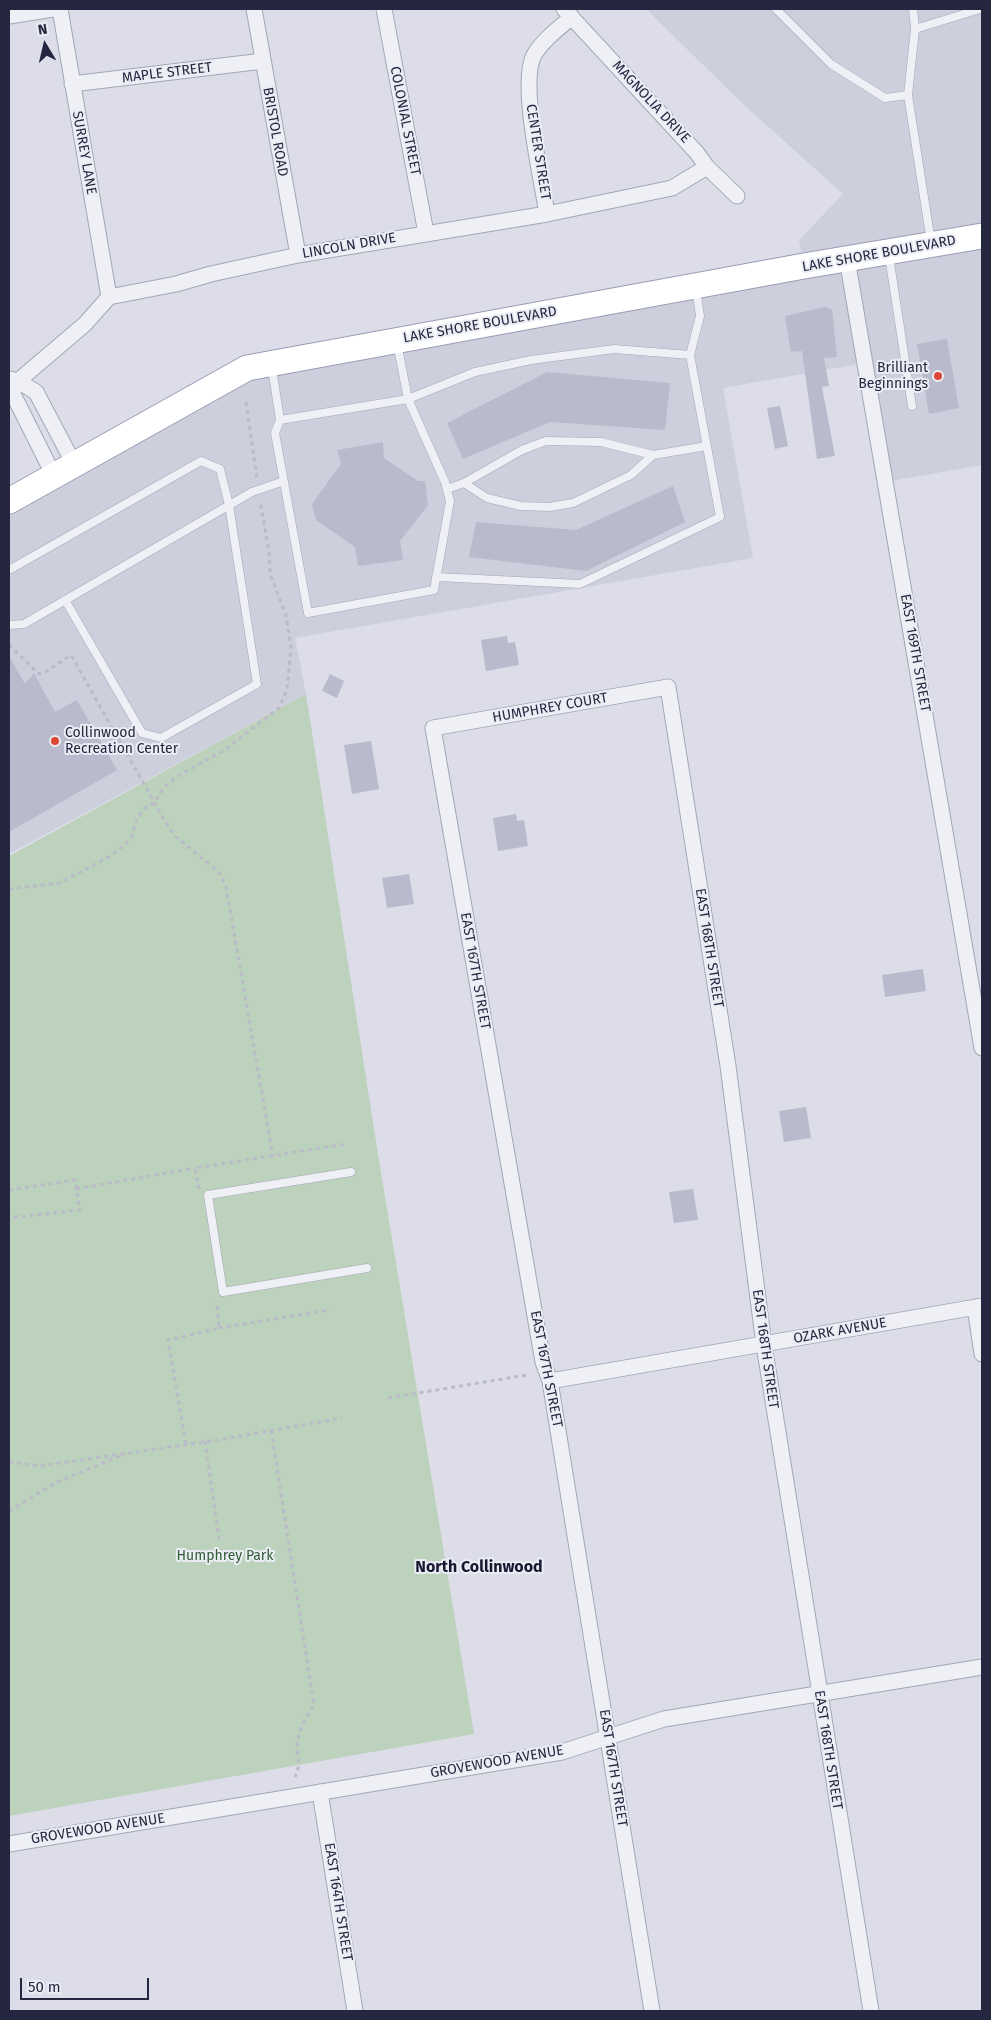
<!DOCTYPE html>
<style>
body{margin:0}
#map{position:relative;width:991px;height:2020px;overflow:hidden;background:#dcdde8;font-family:"Fira Sans",sans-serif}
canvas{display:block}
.frame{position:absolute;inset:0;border:10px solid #24273f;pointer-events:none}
.north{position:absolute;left:20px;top:20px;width:50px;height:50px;-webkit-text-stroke:4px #ebedf5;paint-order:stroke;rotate:351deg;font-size:14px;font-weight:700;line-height:20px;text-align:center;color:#24273f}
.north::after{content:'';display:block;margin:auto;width:18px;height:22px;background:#24273f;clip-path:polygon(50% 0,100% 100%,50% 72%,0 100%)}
.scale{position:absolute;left:20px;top:1978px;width:129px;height:22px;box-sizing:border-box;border:2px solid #24273f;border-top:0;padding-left:6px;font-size:15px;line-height:18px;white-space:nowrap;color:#24273f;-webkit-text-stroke:4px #ebedf5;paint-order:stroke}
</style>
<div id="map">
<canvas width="991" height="2020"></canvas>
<div class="frame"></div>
<div class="north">N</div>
<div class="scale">50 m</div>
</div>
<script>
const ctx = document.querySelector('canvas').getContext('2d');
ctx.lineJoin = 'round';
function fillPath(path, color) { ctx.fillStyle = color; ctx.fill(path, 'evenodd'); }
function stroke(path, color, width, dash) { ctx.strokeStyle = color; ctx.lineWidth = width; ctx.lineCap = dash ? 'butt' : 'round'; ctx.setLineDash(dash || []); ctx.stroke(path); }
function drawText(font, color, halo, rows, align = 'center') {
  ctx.font = font + ' "Fira Sans",sans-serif'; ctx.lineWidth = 4; ctx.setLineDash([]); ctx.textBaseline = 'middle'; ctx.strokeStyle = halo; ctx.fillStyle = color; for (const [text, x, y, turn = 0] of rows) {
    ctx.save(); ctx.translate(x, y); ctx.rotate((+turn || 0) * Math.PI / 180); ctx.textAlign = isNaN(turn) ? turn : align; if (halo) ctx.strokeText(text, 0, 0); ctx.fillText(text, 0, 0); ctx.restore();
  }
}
fillPath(new Path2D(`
 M646 9H982V465L885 482 865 363 723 388 753 558 295 638 306 694 9 854V501L247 368 804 266 799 240 843 194 743 104Z`), '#cecfdd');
fillPath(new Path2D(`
 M306 694 377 1148 474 1734 9 1816V856Z`), '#bcd2bc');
fillPath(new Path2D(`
 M825 307 832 310 837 357 824 358 829 386 822 387 835 456 817 459 802 351 791 352 785 316Z
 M947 339 959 408 929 414 917 344Z
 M547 372 670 383 665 430 550 422 463 459 447 423Z
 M780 406 788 446 775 449 767 408Z
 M383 442 384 458 418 481H425L428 505 400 541 403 560 358 566 355 547 316 520 312 504 341 464 337 450Z
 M673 486 685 522 586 571 469 557 476 522 576 530Z
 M507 636 508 643 515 642 519 665 486 671 481 640Z
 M9 656 25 684 34 673 55 712 77 700 117 770 9 832Z
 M330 674 344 681 337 698 322 691Z
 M371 741 379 789 352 794 344 745Z
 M516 814 517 821 524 820 528 846 498 851 493 818Z
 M409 874 414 904 387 908 382 878Z
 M923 969 926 991 885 997 882 975Z
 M806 1107 811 1138 784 1142 779 1111Z
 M693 1189 698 1220 674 1223 669 1192Z`), '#b9bacb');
const lane = new Path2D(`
 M776 9 831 64 885 98 908 95
 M913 9 915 29 908 95 931 242
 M915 29 980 9
 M889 256 912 406
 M272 368 280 420 275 433 308 613 434 590 450 501 445 482 408 399 397 343
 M280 420 408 399 475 372 531 360 614 349 690 355
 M464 483 487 498 521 506 549 507 573 503 631 475 653 455
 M447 489 464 483 522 450 546 441 601 442 653 455 707 446
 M9 570 201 461 220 469 229 505 257 684 161 738 142 733 65 600
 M436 577 580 584 720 517 690 355 700 316 696 289
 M9 625 24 624 252 492 284 481
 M351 1172 208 1195 223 1292 367 1268`);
const street = new Path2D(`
 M60 9 109 297
 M254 9 298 255
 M384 9 426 233
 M564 9 697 153 707 167 737 196
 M9 16 53 9
 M72 84 263 61
 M547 214C542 180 519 83 534 55 543 40 559 28 572 17
 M847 259 982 1048
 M10 379 18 381 36 392 74 464
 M54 476 12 392 18 381 85 324 109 297 176 284 211 274 298 255 547 214 672 188 707 167
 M975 1307 982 1354
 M550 1381 982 1306
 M320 1792 355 2011
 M9 1844 562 1752 664 1719 982 1667
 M652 2011 550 1381 543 1362 433 728 668 687 728 1066 764 1345 871 2011`);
const primary = new Path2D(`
 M9 501 247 368 804 266 982 236`);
stroke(lane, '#a5a6b5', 9);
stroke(street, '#a5a6b5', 17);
stroke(primary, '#9a9db5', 27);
stroke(new Path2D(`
 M246 402 257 478
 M9 645 39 674 47 671 71 655 169 828 176 837 219 872 226 887 273 1157
 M9 889 60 883 112 855 131 839 137 819 145 808 155 802 164 787 181 774 223 751 279 708 287 690 291 648 286 615 270 574 269 552 260 501
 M76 1189 195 1168
 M199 1189 195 1168 346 1144
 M9 1190 75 1180 80 1210 9 1218
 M219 1328 330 1310
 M388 1398 527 1375
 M271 1430 314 1705C306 1717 298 1730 297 1745 297 1760 302 1761 295 1777
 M205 1441 219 1539
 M186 1444 168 1340 219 1328 217 1302
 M9 1462 40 1466 224 1439 342 1418
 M9 1511 57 1482 125 1454`), '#babbc6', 3, [4, 4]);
stroke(lane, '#efeff6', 8);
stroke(street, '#efeff6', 15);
stroke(primary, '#fff', 25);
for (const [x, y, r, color] of [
 [938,376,5,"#db4732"],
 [55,741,5,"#db4732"]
]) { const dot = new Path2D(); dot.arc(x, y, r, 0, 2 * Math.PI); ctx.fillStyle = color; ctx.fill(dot); stroke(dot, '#ebedf5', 2); }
drawText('14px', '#24273f', '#ebedf5', [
 ["MAPLE STREET",167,73,-7],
 ["MAGNOLIA DRIVE",651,102,47],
 ["COLONIAL STREET",405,121,79],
 ["BRISTOL ROAD",275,132,80],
 ["CENTER STREET",538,152,81],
 ["SURREY LANE",84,153,80],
 ["LINCOLN DRIVE",349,246,-10],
 ["LAKE SHORE BOULEVARD",879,254,-10],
 ["LAKE SHORE BOULEVARD",480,325,-10],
 ["EAST 169TH STREET",915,653,80],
 ["HUMPHREY COURT",550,708,-10],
 ["EAST 168TH STREET",709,948,81],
 ["EAST 167TH STREET",475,971,80],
 ["OZARK AVENUE",840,1331,-10],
 ["EAST 168TH STREET",765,1349,82],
 ["EAST 167TH STREET",546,1369,79],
 ["EAST 168TH STREET",828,1750,81],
 ["GROVEWOOD AVENUE",497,1762,-10],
 ["EAST 167TH STREET",613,1768,81],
 ["GROVEWOOD AVENUE",98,1829,-9],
 ["EAST 164TH STREET",338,1902,81]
]);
drawText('14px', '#24273f', '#ebedf5', [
 ["Brilliant",928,368],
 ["Beginnings",928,384],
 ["Collinwood",65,733,"left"],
 ["Recreation Center",65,749,"left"]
], 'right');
drawText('14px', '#305c34', '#ebedf5', [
 ["Humphrey Park",225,1556]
]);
drawText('bold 16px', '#171830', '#ebedf5', [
 ["North Collinwood",479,1568]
]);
</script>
